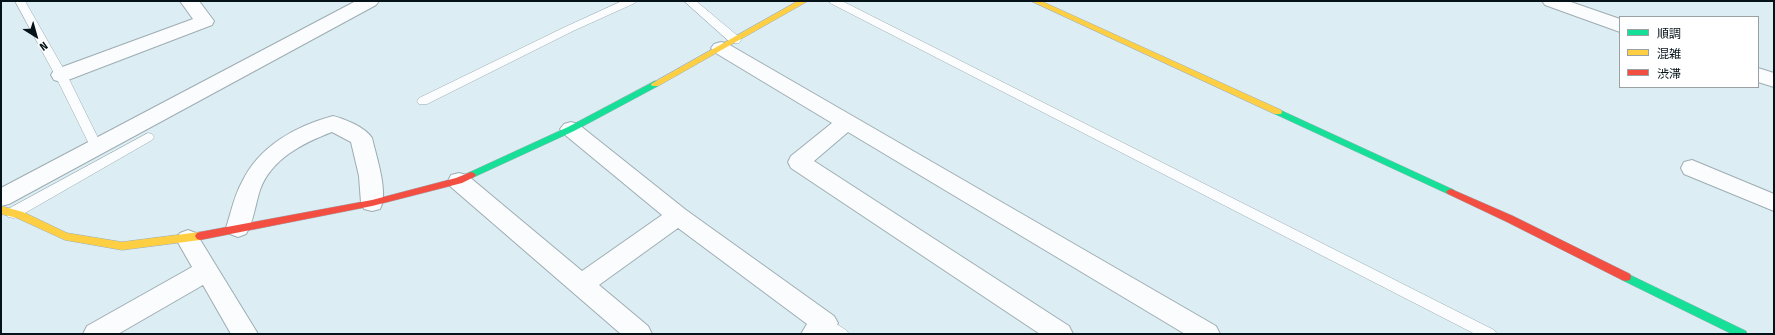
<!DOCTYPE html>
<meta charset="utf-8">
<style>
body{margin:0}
#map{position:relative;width:1775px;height:335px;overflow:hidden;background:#dcedf4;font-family:"Fira Sans Condensed","Noto Sans JP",sans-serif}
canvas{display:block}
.frame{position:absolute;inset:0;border:2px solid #051318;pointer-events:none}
.legend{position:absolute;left:1619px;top:16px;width:140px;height:72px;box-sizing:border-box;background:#fff;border:1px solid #9ba1a3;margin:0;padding:5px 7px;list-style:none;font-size:12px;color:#051318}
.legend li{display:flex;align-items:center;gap:8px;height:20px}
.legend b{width:20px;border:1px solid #9ba1a3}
.north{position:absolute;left:16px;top:16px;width:40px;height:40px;-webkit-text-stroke:3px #fff;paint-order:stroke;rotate:143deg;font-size:11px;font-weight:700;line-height:16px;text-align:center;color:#051318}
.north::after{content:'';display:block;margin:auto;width:14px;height:18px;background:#051318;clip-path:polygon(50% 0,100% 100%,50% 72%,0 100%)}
</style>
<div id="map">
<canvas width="1775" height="335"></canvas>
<div class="frame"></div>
<ul class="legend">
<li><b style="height:5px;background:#16e098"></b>順調</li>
<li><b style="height:5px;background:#ffcf43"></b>混雑</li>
<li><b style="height:5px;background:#f24e42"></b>渋滞</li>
</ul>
<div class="north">N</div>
</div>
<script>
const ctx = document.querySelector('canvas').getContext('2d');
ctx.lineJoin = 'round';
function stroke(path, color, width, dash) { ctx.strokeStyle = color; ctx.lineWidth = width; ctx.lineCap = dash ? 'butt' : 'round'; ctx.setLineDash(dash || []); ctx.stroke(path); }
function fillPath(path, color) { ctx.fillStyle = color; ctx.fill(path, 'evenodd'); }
const lane = new Path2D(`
 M15 1H25L67 75 102 146 100 149 96 150 92 149 90 146 55 75Z
 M622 1H636L635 3 573 31 427 104H419L417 101 419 98 565 27Z
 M684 1H696L739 37 741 40 739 43H731Z
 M829 1H842L1494 330 1497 334H1475L830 3Z
 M148 133 152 134 154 137 152 140 18 217 13 218 8 217 6 213 8 209Z
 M825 317 846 330 849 334C836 334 824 335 817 323L820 319Z`);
const street = new Path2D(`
 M180 1H199L214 21 212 25 68 80 61 82 54 80 51 75 54 70 193 19Z
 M356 1H379L376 5 9 204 1 206V188Z
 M1542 1H1568L1620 19V32L1545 5Z
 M721 42 728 44 1216 326 1220 334H1185L848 132 814 161 1069 326 1073 334H1040L791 168 788 162 791 156 832 123 714 52 711 48 714 44Z
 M1758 68 1774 73V87L1758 82Z
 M333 116C345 119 365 127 372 138 376 156 389 193 380 209L372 211 364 209 361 203 359 176 351 142 332 132C303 143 271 159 260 190 255 205 254 221 246 234L238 237 230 234 226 228C231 213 234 196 242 182 259 146 296 126 333 116Z
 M571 122 578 124 686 210 834 316 838 323 831 334H801L807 324 678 228 599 285 648 326 652 334H621L451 187 448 181 451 175 459 173 467 175 582 271 662 215 564 134 560 129 564 124Z
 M1692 160 1774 194V211L1684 174 1681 168 1684 162Z
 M188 230 196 233 258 334H231L203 285 118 334H83L87 326 192 267 176 239 180 233Z`);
const fast = new Path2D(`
 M655 81 658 82 659 84 658 86 574 131 474 177H468L466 175 468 173 568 127Z
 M1278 109 1454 190 1456 192 1454 194H1448L1275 114 1274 112 1275 110Z
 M1626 273 1746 331 1747 334H1732L1622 280 1621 277 1622 274Z`);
const slow = new Path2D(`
 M798 1H808L658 86H652L651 84Z
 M1031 1H1041L1281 110 1282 112 1281 114H1275Z
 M1 206 23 212 67 233 122 242 200 232 203 233 205 236 203 239 200 240 122 250 65 240 17 218 1 214Z`);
const jam = new Path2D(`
 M471 172 474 173 476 175 474 177 462 183 372 206 200 240 197 239 195 236 197 233 200 232 372 200 456 178Z
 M1451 189 1513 216 1630 274 1631 277 1630 280 1626 281 1622 280 1507 222 1448 194 1446 192 1448 190Z`);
stroke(lane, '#9eadb3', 1);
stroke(street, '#9eadb3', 2);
stroke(fast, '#9eadb3', 1);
stroke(slow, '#9eadb3', 1);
stroke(jam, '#9eadb3', 1);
fillPath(lane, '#fafcfd');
fillPath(street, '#fafcfd');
fillPath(fast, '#16e098');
fillPath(slow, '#ffcf43');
fillPath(jam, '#f24e42');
</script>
